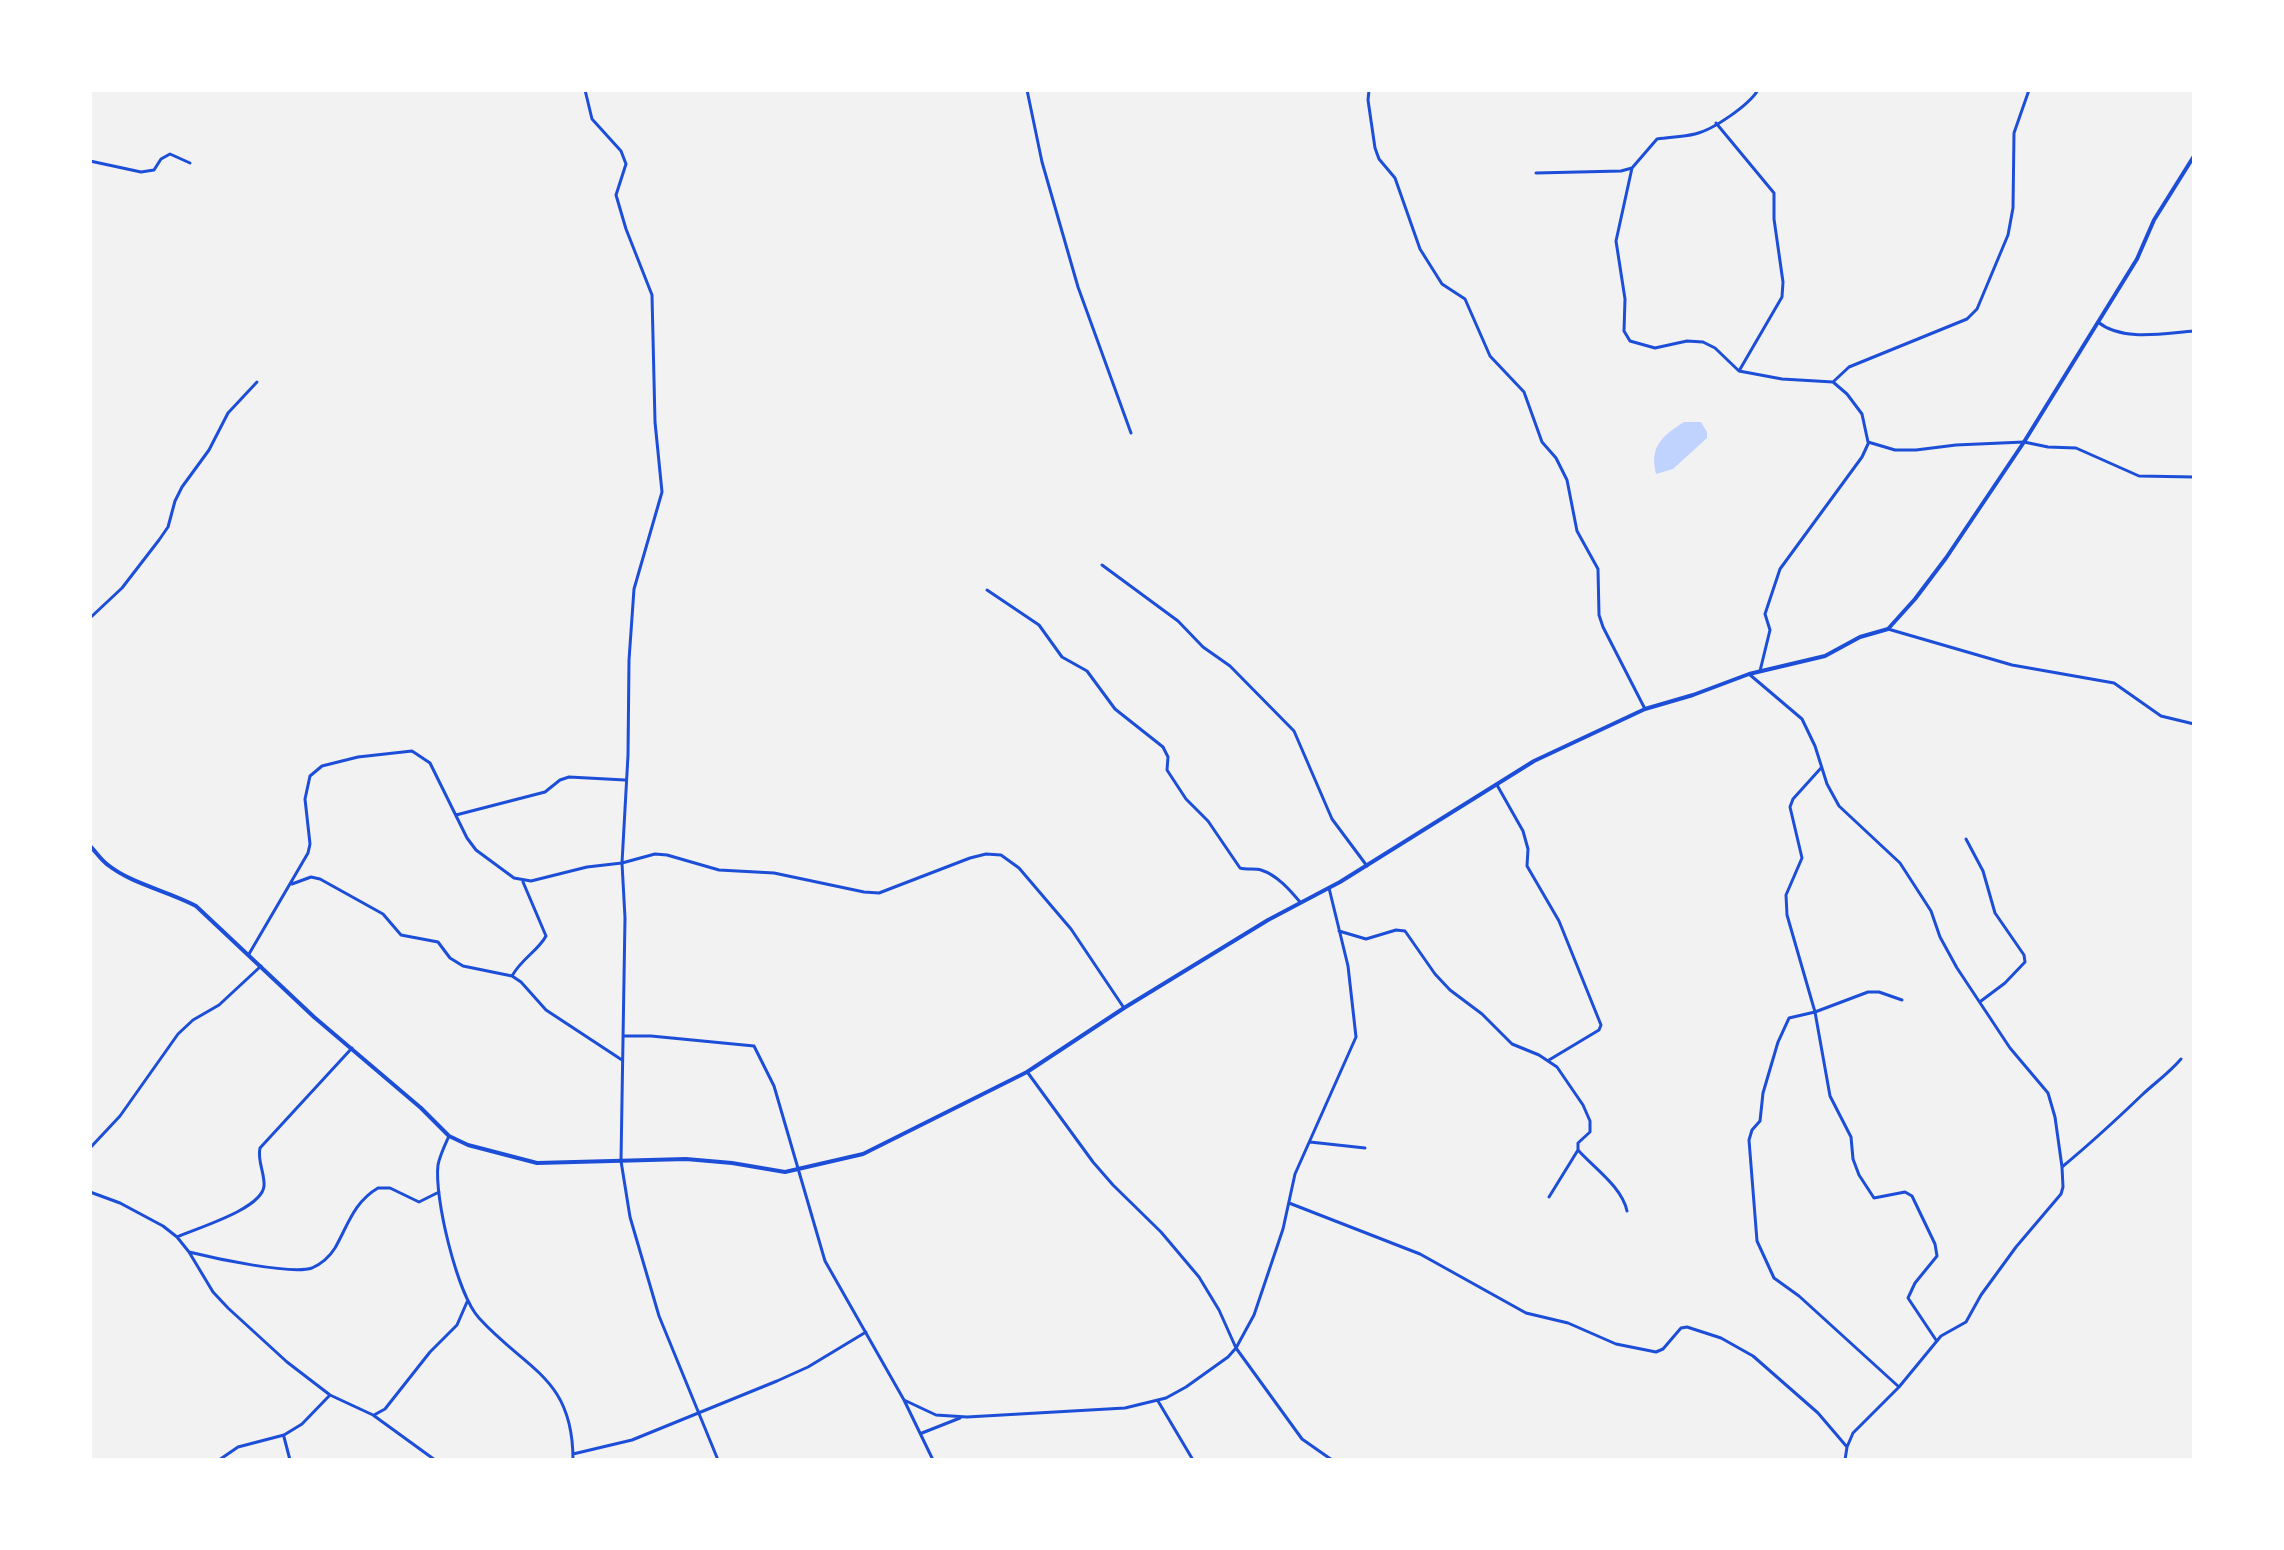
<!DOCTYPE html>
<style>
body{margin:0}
#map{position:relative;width:2284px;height:1550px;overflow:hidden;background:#f2f2f2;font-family:Signika,sans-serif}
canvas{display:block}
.frame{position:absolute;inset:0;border:92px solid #fff;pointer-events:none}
</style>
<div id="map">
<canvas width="2284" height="1550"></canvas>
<div class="frame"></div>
</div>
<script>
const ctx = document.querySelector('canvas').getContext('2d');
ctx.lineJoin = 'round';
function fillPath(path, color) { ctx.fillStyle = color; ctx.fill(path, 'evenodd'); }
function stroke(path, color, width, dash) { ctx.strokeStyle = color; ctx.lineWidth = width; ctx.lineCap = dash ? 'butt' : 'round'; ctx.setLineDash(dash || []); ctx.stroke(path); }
fillPath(new Path2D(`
 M1684 422H1701L1707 432V438L1673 469 1656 474C1649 447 1662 436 1684 422Z`), '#bfd3fe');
stroke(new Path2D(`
 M585 90 592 119 621 151 626 164 616 195 626 229 652 295 655 422 662 492 634 589 629 660 628 755 622 863 625 918 621 1161 630 1217 659 1316 718 1460
 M1027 90 1042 162 1078 287 1131 433
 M1369 90 1368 100 1375 148 1379 159 1395 178 1420 249 1442 284 1465 299 1490 356 1524 392 1542 442 1556 458 1567 480 1577 531 1598 569 1599 615 1603 627 1645 709
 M90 112V122
 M1716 123 1774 193V219L1783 282 1782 297 1739 371
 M90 161 141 172 154 170 161 159 170 154 190 163
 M1632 168 1616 241 1625 299 1624 331 1630 341 1655 348 1687 341 1703 342 1715 348 1739 371 1782 379 1833 382 1847 394 1862 414 1868 442 1895 450H1916L1956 445 2024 442 2048 447 2076 448 2139 476 2194 477
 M1536 173 1621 171 1632 168 1657 139C1670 137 1683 137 1695 134 1713 130 1749 105 1758 90
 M2098 322C2122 342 2165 333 2194 331
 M1833 382 1849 367 1967 319 1977 309 2008 235 2013 208 2014 133 2029 90
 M1102 565 1178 621 1203 647 1230 666 1294 731 1332 819 1367 866
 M987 590 1039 625 1062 657 1087 671 1115 709 1163 747 1168 757 1167 770 1186 799 1208 821 1240 868C1247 870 1255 868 1261 870 1277 875 1290 890 1300 902
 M90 618 122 588 159 540 168 527 175 501 182 487 209 450 228 413 257 382
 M1888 629 2012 665 2114 683 2161 716 2194 724
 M1760 671 1770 630 1765 614 1780 569 1862 457 1868 444
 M1749 674 1802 719 1815 746 1827 784 1839 806 1900 863 1931 911 1940 937 1957 968 2010 1048 2048 1093 2055 1117 2062 1167 2063 1187 2061 1194 2016 1247 1981 1295 1966 1322 1941 1336 1899 1387 1853 1433 1847 1447 1845 1460
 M1821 768 1793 799 1790 807 1802 858 1786 895 1787 915 1815 1012 1830 1096 1851 1137 1853 1159 1859 1175 1874 1198 1905 1192 1912 1196 1935 1244 1937 1256 1915 1283 1908 1298 1936 1340
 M1497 785 1523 831 1528 849 1527 866 1559 921 1601 1025 1599 1030 1549 1060
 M456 815 545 792 560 780 569 777 625 780
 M1966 839 1983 871 1995 913 2024 955 2025 962 2005 983 1981 1001
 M292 884 311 877 320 879 383 914 401 935 438 942 450 958 463 966 512 976 521 982 546 1010 622 1060
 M1339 931 1366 939 1396 930 1405 931 1435 974 1450 990 1482 1014 1512 1044 1539 1055 1557 1067 1583 1105 1590 1121V1132L1578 1143V1150C1594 1168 1622 1187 1627 1211
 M249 954 308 853 310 844 305 799 310 776 322 766 358 757 412 751 430 763 467 838 476 850 514 878 531 881 587 867 622 863 655 854 667 855 719 870 774 873 864 892 879 893 970 858 986 854 1001 855 1019 868 1071 929 1124 1008
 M512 976C522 958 538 951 546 936L523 882
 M624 1036H651L754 1046 774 1086 825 1261 904 1400 933 1460
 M1028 1073 1093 1162 1113 1185 1161 1232 1199 1277 1219 1310 1236 1348 1302 1439 1332 1460
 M449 1136C445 1145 440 1155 438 1165 434 1197 457 1294 479 1318 526 1370 573 1377 573 1460
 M1310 1142 1365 1148
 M90 1148 120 1116 178 1034 193 1020 219 1005 261 966
 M2062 1167C2091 1143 2117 1119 2143 1094 2156 1082 2169 1073 2181 1059
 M90 1192 120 1203 163 1226 177 1237 189 1252 213 1292 228 1308 287 1362 330 1395 373 1415 435 1460
 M1549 1197 1578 1150
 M1289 1203 1420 1254 1526 1313 1568 1323 1616 1344 1656 1352 1663 1349 1681 1328 1687 1327 1721 1338 1753 1356 1818 1413 1847 1447
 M177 1237C197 1228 262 1209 264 1186 265 1173 257 1161 260 1148L352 1048
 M189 1252C213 1258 291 1275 312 1268 321 1264 330 1256 335 1248 348 1225 354 1202 378 1188H390L419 1202 439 1192
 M1899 1387 1799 1296 1774 1278 1757 1241 1749 1140 1752 1130 1760 1121 1763 1093 1778 1042 1789 1018 1815 1012 1868 992H1879L1902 1000
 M904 1400 936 1415 967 1417 1125 1408 1166 1398 1186 1387 1228 1357 1236 1348 1254 1315 1283 1229 1295 1174 1356 1037 1348 966 1329 888
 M1158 1401 1193 1460
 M374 1415 385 1409 430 1352 457 1325 467 1302
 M922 1433 960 1418
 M284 1437 290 1460
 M573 1454 632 1440 777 1381 808 1367 866 1332
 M219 1460 238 1447 284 1435 302 1424 330 1395`), '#1d4ed8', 3);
stroke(new Path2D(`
 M90 846C96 852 101 860 108 865 132 884 168 891 196 906L314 1017 421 1108 449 1136 468 1145 537 1163 686 1159 732 1163 785 1172 863 1154 1027 1072 1124 1008 1268 920 1340 882 1534 761 1645 709 1693 695 1749 674 1825 656 1860 637 1888 629 1915 599 1946 558 2024 442 2137 259 2154 220 2194 156`), '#1d4ed8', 4);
</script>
